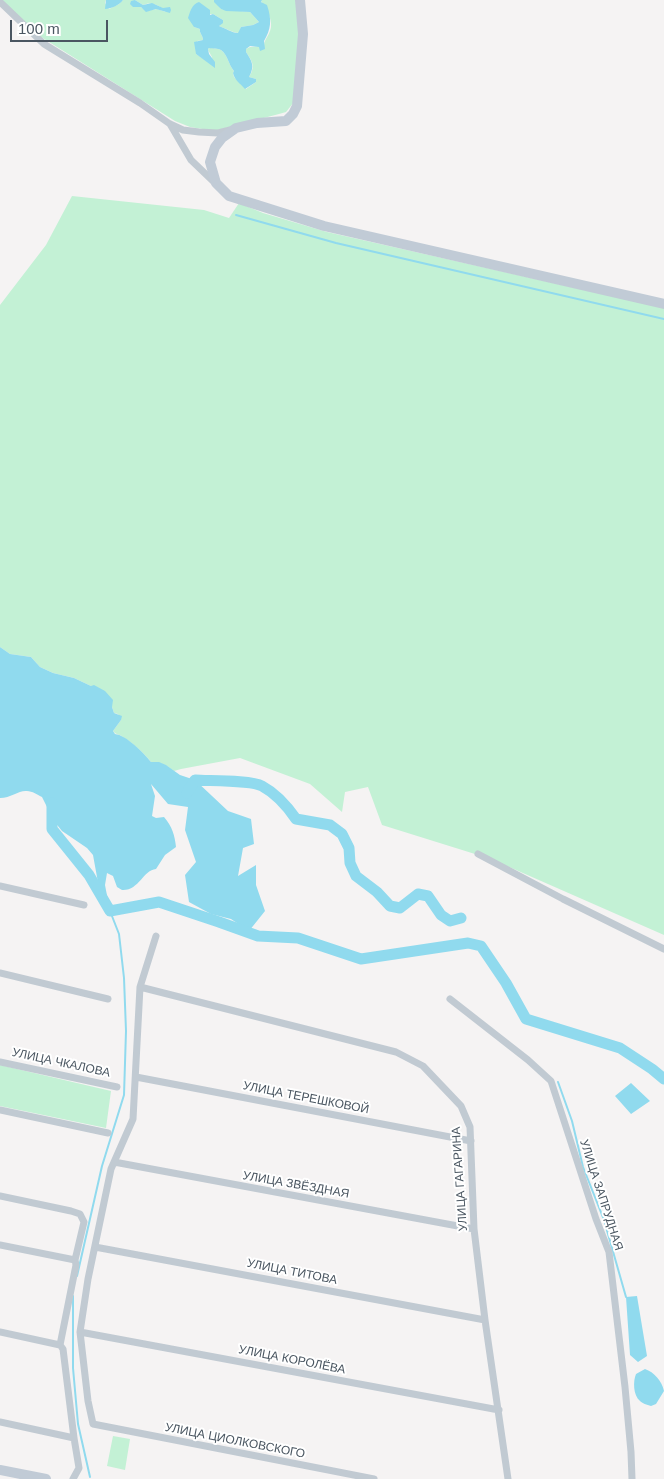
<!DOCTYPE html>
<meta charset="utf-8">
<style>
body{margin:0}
#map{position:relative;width:664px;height:1479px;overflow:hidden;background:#f5f3f3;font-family:Helvetica,sans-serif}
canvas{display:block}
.scale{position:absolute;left:10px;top:20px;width:98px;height:22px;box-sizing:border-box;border:2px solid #4a5661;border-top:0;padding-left:6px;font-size:15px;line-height:18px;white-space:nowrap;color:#4a5661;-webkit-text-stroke:4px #fff;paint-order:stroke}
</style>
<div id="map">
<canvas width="664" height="1479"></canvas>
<div class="scale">100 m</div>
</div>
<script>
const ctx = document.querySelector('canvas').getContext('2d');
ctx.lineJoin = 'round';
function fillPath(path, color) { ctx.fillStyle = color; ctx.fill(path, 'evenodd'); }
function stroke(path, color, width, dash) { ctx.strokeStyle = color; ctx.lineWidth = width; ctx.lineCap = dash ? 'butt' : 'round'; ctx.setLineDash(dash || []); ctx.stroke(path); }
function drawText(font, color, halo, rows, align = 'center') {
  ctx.font = font + ' Helvetica,sans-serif'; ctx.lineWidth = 4; ctx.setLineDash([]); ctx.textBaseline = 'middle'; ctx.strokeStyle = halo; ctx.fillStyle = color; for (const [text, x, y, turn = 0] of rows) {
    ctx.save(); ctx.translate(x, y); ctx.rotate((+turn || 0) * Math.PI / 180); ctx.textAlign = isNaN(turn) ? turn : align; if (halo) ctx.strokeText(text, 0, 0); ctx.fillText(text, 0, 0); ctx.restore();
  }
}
fillPath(new Path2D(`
 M1 0H106L105 3 109 9 119 4 123 0H214L221 9 250 12 259 22 253 25 241 27 239 33C233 33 225 28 219 26L223 20 213 14H210L194 27 200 29C199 33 203 35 203 40L197 41 196 54 213 65 212 57 208 50 209 47C212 49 218 48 221 50 228 55 228 64 234 71L233 73 234 77 246 89 256 82V79L249 77C256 66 252 61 246 52V49L250 47 264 46C264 40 268 37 270 31 274 22 267 9 261 1L262 0H296L300 42 294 102 286 112 279 114 214 131 190 127 175 121 38 35ZM135 0 143 5C151 1 160 5 166 12L157 9 146 11 141 7H133Z
 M72 196 204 210 229 218 239 203 263 213 327 232 664 308V935L491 859 382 825 368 787 345 792 342 812 310 784 240 758 181 769 174 771C166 765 161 762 151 762 144 753 133 743 123 737 119 734 116 735 113 731L121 720 118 714 114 713 112 707 91 686 74 678 53 673 40 667 31 657 10 654 0 647V305L46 245Z
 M0 1065 111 1091 106 1128 0 1106Z
 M113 1436 130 1439 125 1470 107 1466Z`), '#c3f1d5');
fillPath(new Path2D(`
 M106 0H123C120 5 110 9 105 9Z
 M135 0 143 5 152 3 163 8 170 7 171 10 170 13 156 9 146 12 141 7H133L130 4 131 1Z
 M214 0H262L261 2 267 5C272 20 271 29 264 41L265 49 260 51 259 47 250 46 246 49V52C252 61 255 66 249 77L256 79V82L245 89C240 83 235 81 233 73L234 71C228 64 228 55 221 50 218 48 212 49 209 48L208 49 209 54 215 62V68L196 54 194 42 203 40C203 35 199 33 200 29L194 27 188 18C190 12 192 4 199 2L210 10V15L213 14 223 20V23L219 26C225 28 232 33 238 33L241 27 253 25 259 22 250 12 226 11 221 9 214 2Z
 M0 647 10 654 31 657 40 667 53 673 74 678 91 686 94 685 105 691 113 700 112 707 114 713 122 716 121 720 113 731 115 734C126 735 144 753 151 762H159L166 765 180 775 195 780 228 811 251 819 254 844 243 848 238 876 256 865V885L265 911 249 931 231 919 211 914 189 902 185 875 196 862 185 830 188 807 168 804 151 784 155 796 152 816 156 818 164 817C172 826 175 836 176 847L165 855 156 869C143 870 139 891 122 890L117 887 113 876 107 873 105 885 110 911 99 888 93 855 87 848 62 831 54 821 42 797C38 795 32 791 27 791 19 790 11 798 0 798Z
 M631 1083 650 1101 631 1114 615 1096Z
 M637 1296 647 1356 638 1362 630 1355 626 1297Z
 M645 1369C654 1372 662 1381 664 1391L656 1404 651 1406C647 1405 642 1403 640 1401 633 1395 633 1381 636 1374Z`), '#90daee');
stroke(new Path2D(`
 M236 215 336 243 664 319
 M558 1082 572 1121 583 1167 604 1220 626 1297
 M77 1276 102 1166 124 1095 126 1031 124 978 119 934 110 911
 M73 1296V1368L78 1424 90 1477`), '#90daee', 2);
stroke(new Path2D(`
 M187 793 195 780C209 781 251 780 262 786 277 794 287 806 296 819L330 825 342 834 349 848 350 863 356 876 377 892 390 906 400 908 418 894 428 896 441 915 450 921 461 918
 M52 803V829L89 875 110 911 159 902 219 922 258 936 298 938 361 959 468 943 481 946 506 983 526 1019 620 1048 652 1069 664 1079`), '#90daee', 11);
stroke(new Path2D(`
 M0 2 44 44 140 103 170 124 183 130 199 132 218 133 230 130
 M170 124 191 160 215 183
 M478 854 563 899 664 949
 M0 886 84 905
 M156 936 140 987 133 1119 111 1169 88 1279 80 1332 88 1401 93 1424 374 1479
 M0 973 108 999
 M140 987 396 1052 423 1066 461 1106 470 1127 474 1229 485 1320 508 1479
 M450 999 528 1060 551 1081 596 1219 609 1252 625 1387 631 1452 632 1479
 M0 1062 117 1087
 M136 1077 471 1141
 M0 1110 108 1133
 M114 1162 474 1229
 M0 1196 71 1211 80 1214 84 1222 75 1260 76 1265 60 1345 63 1349 74 1438 79 1468 73 1479
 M0 1245 75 1260
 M95 1247 485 1320
 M0 1332 60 1345
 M80 1332 499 1410
 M0 1422 74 1438`), '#c1cad2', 7);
stroke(new Path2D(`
 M300 0 303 34 297 106 293 114 286 121 257 123 236 128 222 138 215 147 210 162 216 183 229 196 324 226 664 304
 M0 1470 46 1479`), '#c1cbd6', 10);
drawText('12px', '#4a5661', '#fff', [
 ["УЛИЦА ЧКАЛОВА",61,1063,12],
 ["УЛИЦА ТЕРЕШКОВОЙ",306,1098,11],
 ["УЛИЦА ГАГАРИНА",460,1179,-94],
 ["УЛИЦА ЗВЁЗДНАЯ",296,1185,10],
 ["УЛИЦА ЗАПРУДНАЯ",601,1195,72],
 ["УЛИЦА ТИТОВА",292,1272,11],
 ["УЛИЦА КОРОЛЁВА",292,1360,11],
 ["УЛИЦА ЦИОЛКОВСКОГО",235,1441,11]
]);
</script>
